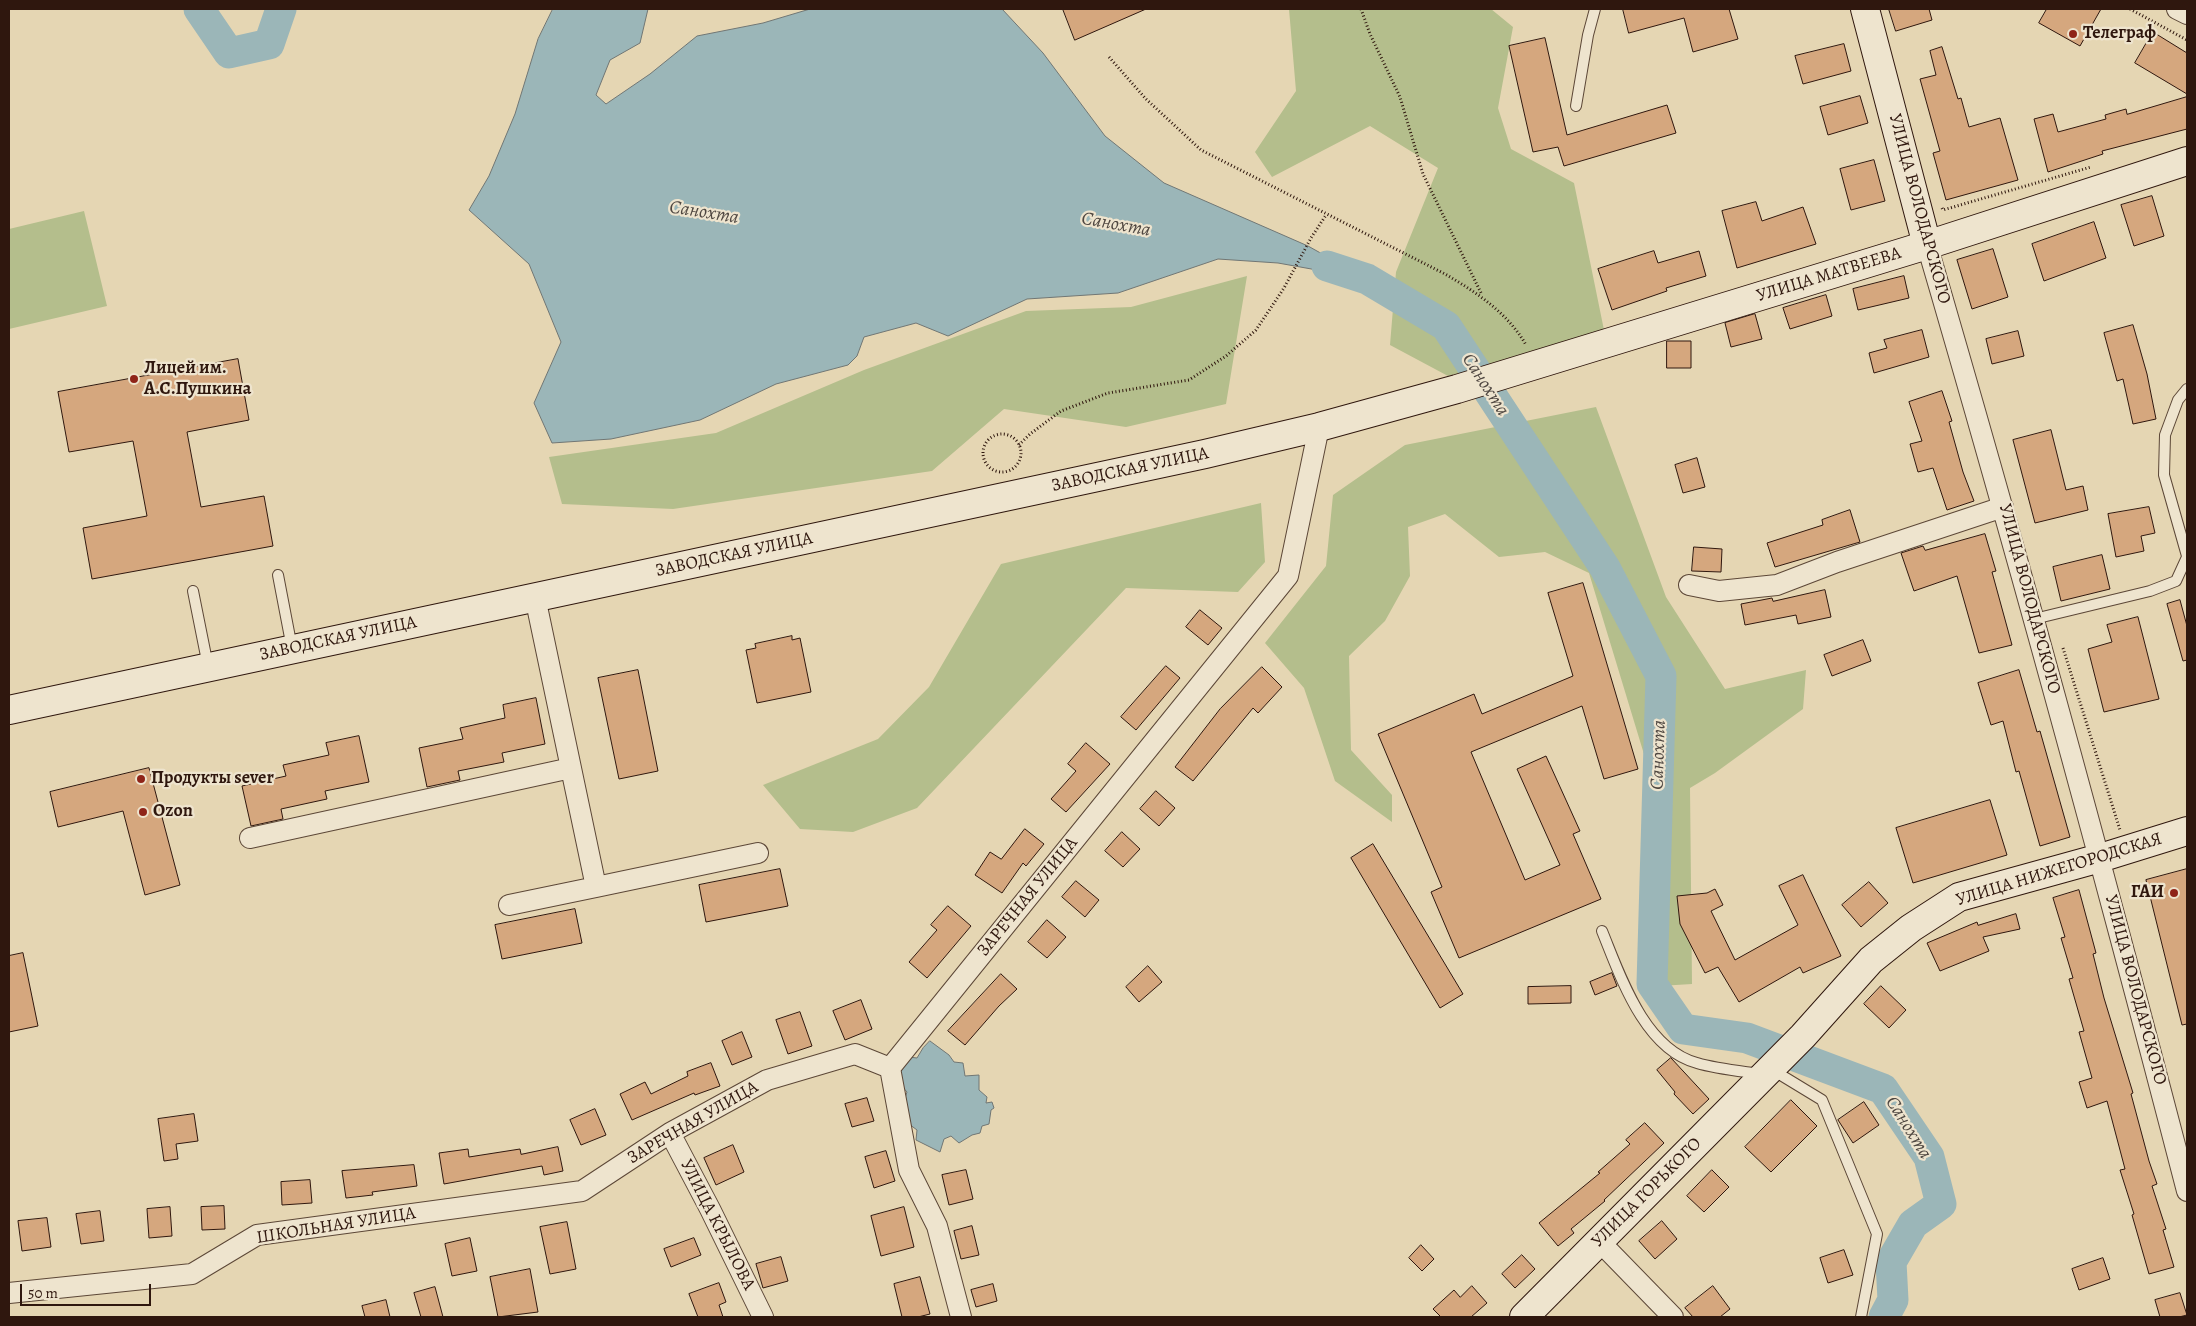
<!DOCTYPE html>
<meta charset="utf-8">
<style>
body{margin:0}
#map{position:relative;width:2196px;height:1326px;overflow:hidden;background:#e5d6b3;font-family:Alegreya,serif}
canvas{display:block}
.frame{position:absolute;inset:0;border:10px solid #2f170e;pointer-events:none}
.scale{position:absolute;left:20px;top:1284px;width:131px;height:22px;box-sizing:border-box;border:2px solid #2f170e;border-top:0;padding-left:6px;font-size:15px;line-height:18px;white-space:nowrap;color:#2f170e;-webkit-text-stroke:4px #eee4ce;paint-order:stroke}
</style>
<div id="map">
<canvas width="2196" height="1326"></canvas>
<div class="frame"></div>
<div class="scale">50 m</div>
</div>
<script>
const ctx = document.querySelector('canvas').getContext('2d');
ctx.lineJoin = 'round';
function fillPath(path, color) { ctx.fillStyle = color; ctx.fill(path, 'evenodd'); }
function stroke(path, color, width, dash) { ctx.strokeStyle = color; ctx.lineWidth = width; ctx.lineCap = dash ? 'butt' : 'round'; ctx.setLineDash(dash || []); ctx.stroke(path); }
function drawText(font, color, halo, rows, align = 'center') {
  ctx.font = font + ' Alegreya,serif'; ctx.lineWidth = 4.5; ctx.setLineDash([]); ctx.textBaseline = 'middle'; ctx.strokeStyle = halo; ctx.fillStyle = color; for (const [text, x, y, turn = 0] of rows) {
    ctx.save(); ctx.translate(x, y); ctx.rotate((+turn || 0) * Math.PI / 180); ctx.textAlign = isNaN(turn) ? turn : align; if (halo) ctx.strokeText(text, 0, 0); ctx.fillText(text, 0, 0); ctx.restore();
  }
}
fillPath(new Path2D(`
 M1289 9H1491L1513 27 1498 108 1511 149 1574 183 1605 335 1448 376 1390 345 1396 272 1438 168 1370 126 1272 177 1255 152 1296 91Z
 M84 211 107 306 9 329V229Z
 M1247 276 1226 404 1126 427 1004 409 932 471 673 509 562 504 549 457 716 433 864 370 1026 311 1131 307Z
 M1596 407 1666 597 1725 689 1806 670 1803 709 1715 773 1690 788 1692 984 1643 987 1650 774 1589 573 1545 552 1499 557 1445 514 1408 527 1410 576 1385 621 1349 656 1351 750 1392 795V822L1335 781 1304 688 1265 643 1326 566 1333 495 1405 445Z
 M1261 503 1265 562 1238 592 1126 588 917 808 853 832 800 829 763 785 878 739 929 687 1001 564Z`), '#b4be8c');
const water = new Path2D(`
 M553 9H648L640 43 610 60 596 95 606 104 650 74 697 36 763 23 810 9H1002L1043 53 1105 136 1164 183 1308 246 1367 279 1278 263 1218 259 1118 293 1027 299 948 336 916 323 864 337 857 356 848 365 776 384 700 420 611 439 552 443 534 403 561 342 529 264 469 210 489 176 515 114 538 39Z
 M930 1041 949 1055 954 1062 963 1063 965 1076 979 1075V1090L987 1097 986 1103 992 1102 994 1108 991 1110 989 1124 982 1126 980 1133 972 1135 959 1143 951 1136 944 1139 940 1152 916 1140 917 1130 909 1124 904 1101 907 1092 900 1084 901 1065 909 1057 917 1058 923 1048Z`);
fillPath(water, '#9bb6b8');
stroke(water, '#707674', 1);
stroke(new Path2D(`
 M199 9 229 53 269 44 281 9
 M1327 266 1367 279 1446 326 1605 568 1661 676 1652 984 1683 1029 1747 1038 1883 1089 1929 1157 1941 1204 1913 1224 1891 1262 1893 1300 1884 1317`), '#9bb6b8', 31);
const building = new Path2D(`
 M1063 9H1146L1075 40Z
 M1623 9H1729L1738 39 1693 52 1684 18 1629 33Z
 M1889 9H1929L1932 20 1896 31Z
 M2047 9H2101L2080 46 2039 23Z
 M2153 32 2187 53V94L2135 63Z
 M1545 38 1567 135 1667 105 1676 133 1564 166 1558 147 1533 152 1509 46Z
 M1844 44 1851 71 1803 84 1795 56Z
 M1942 47 1958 99 1961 98 1969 127 2000 118 2018 180 1946 200 1933 153 1940 151 1920 79 1936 75 1930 51Z
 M1860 96 1868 123 1828 135 1820 107Z
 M2187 97V129L2102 151 2103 154 2048 172 2034 119 2053 114 2058 132 2106 119 2105 115 2126 109 2127 114Z
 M1874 160 1885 201 1851 210 1840 169Z
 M2152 196 2164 236 2134 246 2121 205Z
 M1756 202 1762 221 1803 207 1816 244 1737 268 1722 211Z
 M2094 222 2106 258 2044 281 2032 244Z
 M1993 249 2008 297 1972 309 1957 260Z
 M1654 251 1658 263 1699 251 1706 276 1666 288 1667 291 1612 310 1598 269Z
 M1904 276 1909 298 1858 310 1853 289Z
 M1826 295 1832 316 1790 329 1783 308Z
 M1755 314 1762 339 1731 347 1725 323Z
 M2133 325 2147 374 2156 419 2133 424 2123 379 2117 381 2104 333Z
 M1922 330 1929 357 1874 373 1869 353 1887 348 1884 340Z
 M2018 331 2024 356 1992 364 1986 339Z
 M1667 341H1691V368H1667Z
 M238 359 249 420 187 432 201 507 264 496 273 546 92 579 83 528 147 516 133 441 69 452 58 392Z
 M1942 391 1952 421 1949 422 1963 472 1974 501 1947 510 1933 468 1918 472 1910 444 1922 441 1909 402Z
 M2051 430 2066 490 2083 486 2088 510 2035 523 2013 440Z
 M1697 458 1705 487 1683 493 1675 465Z
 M2149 507 2155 533 2141 536 2144 551 2116 557 2108 514Z
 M1850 510 1860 542 1775 567 1767 543 1823 525 1822 520Z
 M1985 534 1996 571 1992 572 2012 645 1979 653 1957 576 1914 591 1901 553 1923 546 1925 550Z
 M1694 547 1722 549 1721 572 1692 571Z
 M2102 555 2110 589 2061 601 2053 567Z
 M1583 583 1638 769 1604 779 1582 706 1471 752 1525 880 1560 865 1517 769 1546 756 1580 831 1573 834 1601 899 1459 958 1431 892 1442 887 1378 734 1474 694 1482 714 1573 676 1548 593Z
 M1825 590 1831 617 1798 624 1796 615 1745 625 1741 604 1772 598 1773 601Z
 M2180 600 2187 626V660L2183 661 2167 604Z
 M1200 610 1222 628 1208 645 1186 627Z
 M2138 617 2159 699 2104 712 2088 649 2112 642 2107 625Z
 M792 636V640L800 638 811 692 757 703 746 650 756 648 755 644Z
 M1863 640 1871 661 1832 676 1824 655Z
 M1166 666 1180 678 1136 730 1121 717Z
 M1262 667 1282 687 1258 713 1253 708 1193 781 1175 767 1220 709Z
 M638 670 658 771 619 779 598 678Z
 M2019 670 2037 732 2040 731 2070 837 2040 846 2019 771 2016 772 2003 721 1991 725 1978 683Z
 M536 698 545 744 502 753 504 762 458 771 460 780 427 787 419 748 463 739 460 728 505 718 503 705Z
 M359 736 369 782 325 791 327 799 281 809 283 819 251 826 242 786 286 776 283 765 329 755 326 743Z
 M1086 743 1110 764 1066 812 1051 799 1076 771 1068 764Z
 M149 768 180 885 145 895 123 811 58 827 50 792Z
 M1156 791 1175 808 1159 826 1140 809Z
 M1990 800 2007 855 1913 883 1896 828Z
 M1025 829 1044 844 1026 866 1023 863 1002 893 975 875 990 852 1001 859Z
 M1122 832 1140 849 1123 867 1105 851Z
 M1373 844 1463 994 1440 1008 1351 858Z
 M780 869 788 906 706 922 699 885Z
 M2187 869V1024L2182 1025 2146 880Z
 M1803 875 1841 956 1803 973 1800 967 1739 1002 1718 967 1705 973 1680 924 1677 896 1707 893 1715 889 1723 905 1711 911 1735 960 1798 925 1779 886Z
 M1076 881 1099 900 1085 917 1062 897Z
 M1869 882 1888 903 1861 927 1842 905Z
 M2079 890 2096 953 2093 954 2104 998 2133 1093 2131 1094 2149 1161 2157 1184 2152 1186 2166 1229 2163 1230 2174 1267 2149 1274 2132 1215 2134 1214 2120 1170 2125 1169 2107 1101 2087 1108 2079 1082 2092 1078 2079 1032 2084 1031 2069 979 2073 978 2061 938 2065 937 2053 898Z
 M948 906 971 926 927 978 909 962 937 930 931 925Z
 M575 909 582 943 502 959 495 925Z
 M2016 914 2020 929 1983 937 1989 951 1940 971 1927 943 1977 922 1978 925Z
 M1047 920 1066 937 1047 958 1028 942Z
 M23 953 38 1026 9 1032V956Z
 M1148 966 1162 982 1139 1002 1126 987Z
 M1612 973 1617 986 1595 995 1590 982Z
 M1001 974 1017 989 999 1006 965 1045 948 1031Z
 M1571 986V1003L1528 1004V987Z
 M1881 986 1906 1010 1889 1028 1864 1004Z
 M861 1000 872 1029 845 1040 833 1011Z
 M800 1012 812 1046 788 1054 776 1020Z
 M742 1032 752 1057 732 1065 722 1041Z
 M1671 1058 1709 1099 1693 1114 1674 1094 1675 1092 1657 1070Z
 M711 1063 720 1086 695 1095 694 1093 632 1120 620 1094 645 1082 651 1094 688 1076 687 1072Z
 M867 1098 874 1121 852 1127 845 1104Z
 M1791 1100 1817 1126 1771 1172 1745 1147Z
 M1864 1102 1879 1125 1853 1143 1838 1120Z
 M595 1109 606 1135 581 1145 570 1120Z
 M194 1114 198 1141 176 1144 178 1159 164 1161 158 1119Z
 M1645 1123 1664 1143 1604 1200 1605 1201 1571 1229 1574 1233 1558 1246 1539 1223 1600 1173 1598 1172 1630 1144 1626 1140Z
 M733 1145 744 1172 716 1185 704 1158Z
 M558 1147 563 1171 544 1175 542 1166 444 1184 439 1153 468 1149 469 1157 520 1149 521 1154Z
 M886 1151 895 1181 874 1188 865 1157Z
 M414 1165 417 1186 372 1192 373 1195 346 1198 342 1171Z
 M966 1170 973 1199 949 1205 942 1175Z
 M1712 1170 1729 1187 1704 1212 1687 1196Z
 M310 1180 312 1203 282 1205 281 1182Z
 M224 1206 225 1229 202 1230 201 1207Z
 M170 1207 172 1236 149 1238 147 1209Z
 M904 1207 914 1247 881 1256 871 1216Z
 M100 1211 104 1241 81 1244 76 1214Z
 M47 1218 51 1247 22 1251 18 1221Z
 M1662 1221 1677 1239 1655 1259 1639 1241Z
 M567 1222 576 1269 550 1274 540 1227Z
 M972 1226 979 1255 961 1259 954 1231Z
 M470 1238 477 1271 452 1276 445 1244Z
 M694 1238 701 1255 671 1267 664 1249Z
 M1421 1245 1434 1259 1422 1271 1409 1258Z
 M1844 1250 1853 1275 1828 1283 1820 1258Z
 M1522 1255 1535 1269 1515 1288 1502 1274Z
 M781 1257 788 1281 763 1288 756 1264Z
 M2103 1258 2110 1279 2079 1290 2072 1269Z
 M530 1269 538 1312 498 1317 490 1277Z
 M920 1277 930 1314 918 1317H902L894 1284Z
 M719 1283 726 1302 719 1305 723 1317H698L689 1294Z
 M993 1284 997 1301 976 1307 971 1290Z
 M1472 1286 1487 1303 1471 1317H1441L1433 1309 1454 1290 1460 1297Z
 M1713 1286 1730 1309 1720 1317H1693L1685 1308Z
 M435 1287 443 1317H421L414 1293Z
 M2180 1293 2187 1315 2179 1317H2160L2155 1300Z
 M386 1300 390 1317H365L362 1306Z`);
fillPath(building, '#d5a77e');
stroke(building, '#2f170e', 1);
const lane = new Path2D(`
 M1576 106 1588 35 1595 9
 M2187 389 2178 400 2165 435 2164 475 2187 556
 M278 575 292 648
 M193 591 208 666
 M2034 619 2150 591 2176 581 2187 557
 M1602 931C1620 975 1644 1049 1697 1063 1717 1069 1740 1071 1761 1074
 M1771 1069 1822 1100 1877 1234 1861 1317`);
const street = new Path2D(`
 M2177 9 2187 14
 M1927 245C2019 559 2105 875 2187 1191
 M1689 585 1719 591 1777 585 1837 562 2003 507
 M535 597 596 887 758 853
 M250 838 571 768
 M509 905 596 887
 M890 1068 1288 576 1319 427
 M890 1068 909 1170 937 1226 961 1317
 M670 1133 710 1209 763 1317
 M1599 1241 1673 1317
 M9 1293 192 1274 257 1235 582 1191 670 1133 767 1080 855 1054 890 1068`);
const secondary = new Path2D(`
 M1865 9 1927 245
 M9 710 1205 454 1319 427 1457 389 1927 245 2187 161
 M1524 1317 1803 1036 1871 960 1911 928 1959 897 2100 858 2187 831`);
stroke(lane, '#5c4737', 12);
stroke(street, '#5c4737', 22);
stroke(secondary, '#2f170e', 30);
stroke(new Path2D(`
 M1361 9 1370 34 1400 97 1423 174 1482 295
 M2130 9 2187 40
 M1109 57 1146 99 1201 150 1445 274C1476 292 1508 313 1526 345
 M1942 208 1943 210 2091 167
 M983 453a19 19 0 1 1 38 0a19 19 0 1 1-38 0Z
 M1019 445 1030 434 1061 411 1108 393 1189 380 1226 356 1256 330 1284 288 1311 238 1326 215
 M2063 648 2120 830`), '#2f170e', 3, [1, 2.5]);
stroke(lane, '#eee4ce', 10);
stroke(street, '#eee4ce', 20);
stroke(secondary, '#eee4ce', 28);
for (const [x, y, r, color] of [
 [2073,34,5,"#8f2418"],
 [134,379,5,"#8f2418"],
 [141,779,5,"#8f2418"],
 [143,812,5,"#8f2418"],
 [2174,893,5,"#8f2418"]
]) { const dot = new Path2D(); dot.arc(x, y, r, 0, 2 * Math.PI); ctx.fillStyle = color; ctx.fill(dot); stroke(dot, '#eee4ce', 2); }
drawText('bold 18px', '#2f170e', '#eee4ce', [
 ["Телеграф",2083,34],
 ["Лицей им.",144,369],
 ["А.С.Пушкина",144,390],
 ["Продукты sever",151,779],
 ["Ozon",153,812],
 ["ГАИ",2164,893,"right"]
], 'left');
drawText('18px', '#2f170e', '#eee4ce', [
 ["УЛИЦА ВОЛОДАРСКОГО",1919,209,75],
 ["УЛИЦА МАТВЕЕВА",1829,275,-17],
 ["ЗАВОДСКАЯ УЛИЦА",1130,470,-12],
 ["ЗАВОДСКАЯ УЛИЦА",734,555,-12],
 ["УЛИЦА ВОЛОДАРСКОГО",2029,599,75],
 ["ЗАВОДСКАЯ УЛИЦА",338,639,-12],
 ["УЛИЦА НИЖЕГОРОДСКАЯ",2059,870,-17],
 ["ЗАРЕЧНАЯ УЛИЦА",1028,897,-51],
 ["УЛИЦА ВОЛОДАРСКОГО",2135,990,75],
 ["ЗАРЕЧНАЯ УЛИЦА",693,1123,-30],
 ["УЛИЦА ГОРЬКОГО",1647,1193,-45],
 ["УЛИЦА КРЫЛОВА",717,1225,63],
 ["ШКОЛЬНАЯ УЛИЦА",336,1226,-9]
]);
drawText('italic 19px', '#4f4741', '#eee4ce', [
 ["Санохта",704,213,9],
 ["Санохта",1116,225,10],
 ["Санохта",1485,385,57],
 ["Санохта",1659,755,-88],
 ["Санохта",1908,1128,58]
]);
</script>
